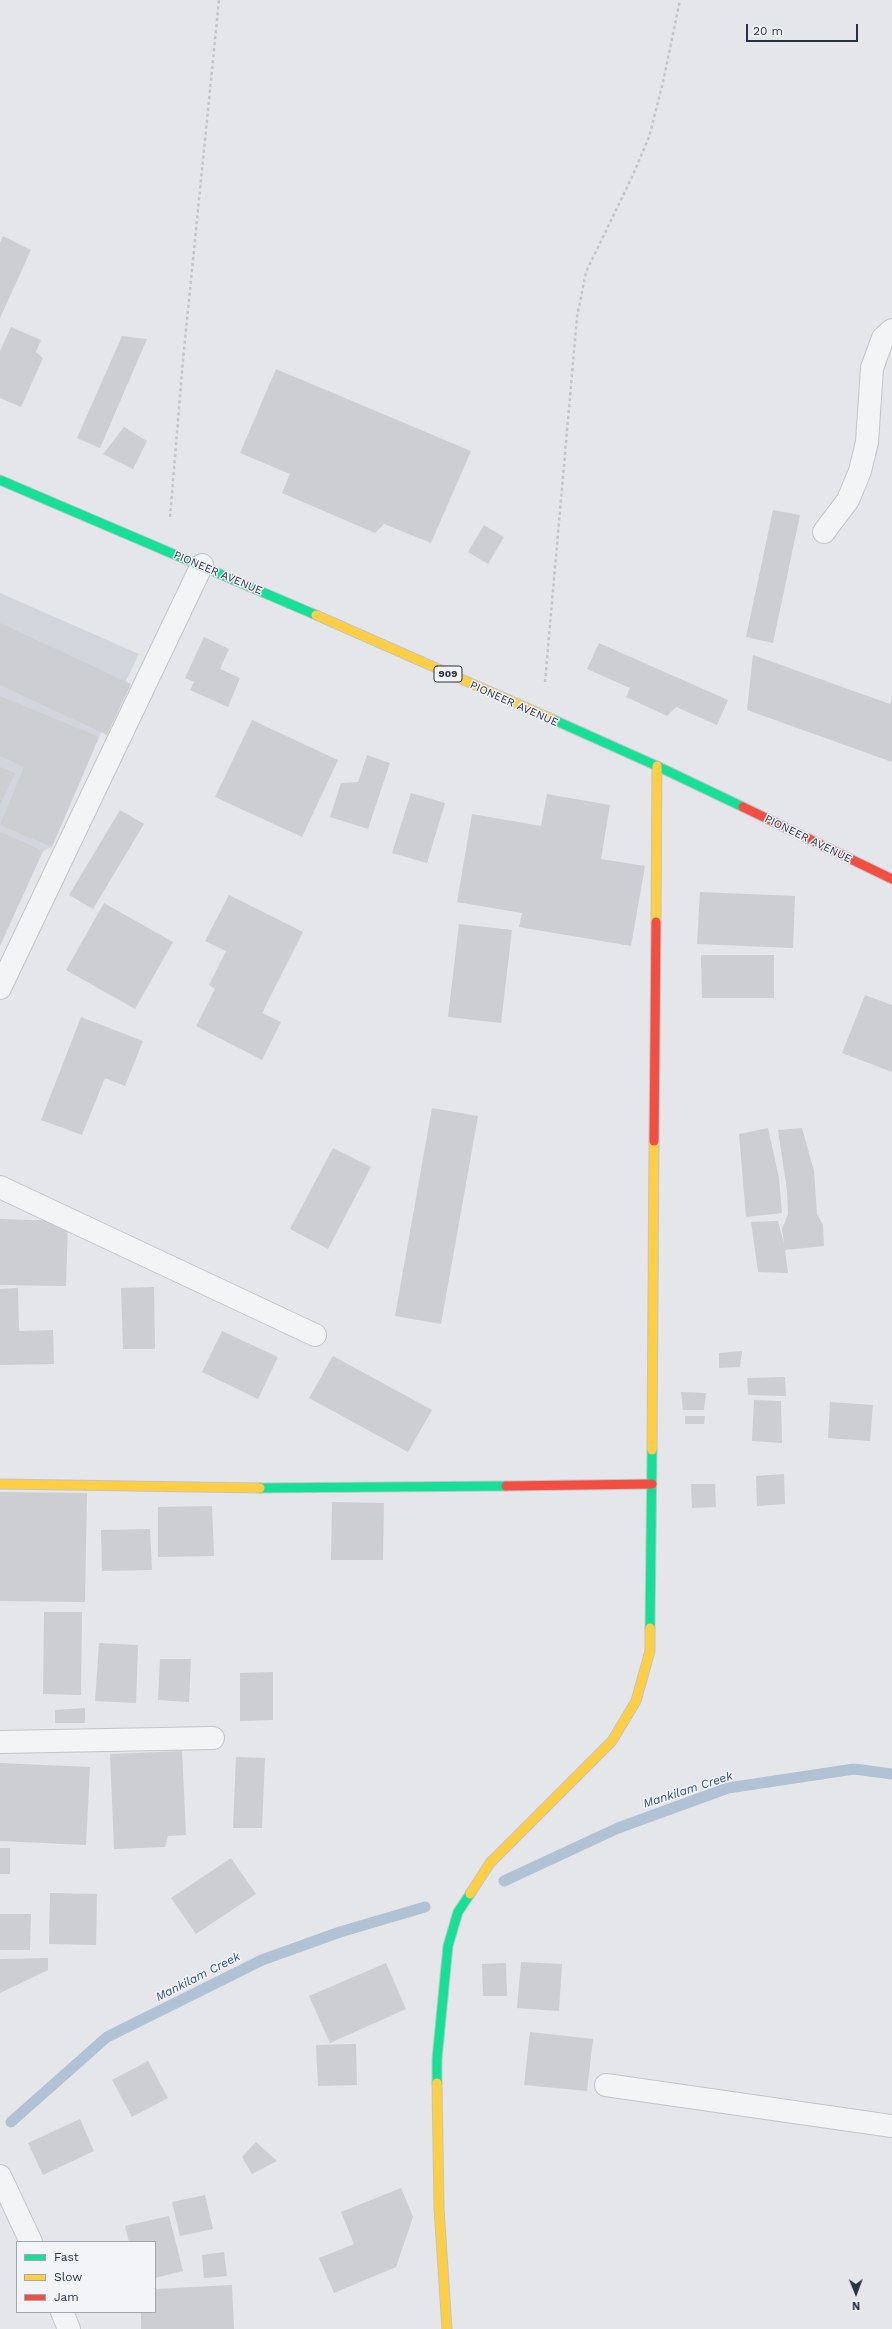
<!DOCTYPE html>
<style>
body{margin:0}
#map{position:relative;width:892px;height:2329px;overflow:hidden;background:#e4e6e9;font-family:"Work Sans",sans-serif}
canvas{display:block}
.legend{position:absolute;left:16px;top:2241px;width:140px;height:72px;box-sizing:border-box;background:#f2f4f8;border:1px solid #a2a6b0;margin:0;padding:5px 7px;list-style:none;font-size:12px;color:#293244}
.legend li{display:flex;align-items:center;gap:8px;height:20px}
.legend b{width:20px;border:1px solid #a2a6b0}
.north{position:absolute;left:836px;top:2273px;width:40px;height:40px;-webkit-text-stroke:3px #f2f4f8;paint-order:stroke;rotate:179deg;font-size:11px;font-weight:700;line-height:16px;text-align:center;color:#293244}
.north::after{content:'';display:block;margin:auto;width:14px;height:18px;background:#293244;clip-path:polygon(50% 0,100% 100%,50% 72%,0 100%)}
.scale{position:absolute;left:746px;top:24px;width:112px;height:18px;box-sizing:border-box;border:2px solid #293244;border-top:0;padding-left:5px;font-size:12px;line-height:14px;white-space:nowrap;color:#293244;-webkit-text-stroke:3px #f2f4f8;paint-order:stroke}
</style>
<div id="map">
<canvas width="892" height="2329"></canvas>
<ul class="legend">
<li><b style="height:5px;background:#16e098"></b>Fast</li>
<li><b style="height:5px;background:#ffcf43"></b>Slow</li>
<li><b style="height:5px;background:#f24e42"></b>Jam</li>
</ul>
<div class="north">N</div>
<div class="scale">20 m</div>
</div>
<script>
const ctx = document.querySelector('canvas').getContext('2d');
ctx.lineJoin = 'round';
function fillPath(path, color) { ctx.fillStyle = color; ctx.fill(path, 'evenodd'); }
function stroke(path, color, width, dash) { ctx.strokeStyle = color; ctx.lineWidth = width; ctx.lineCap = dash ? 'butt' : 'round'; ctx.setLineDash(dash || []); ctx.stroke(path); }
function drawText(font, color, halo, rows, align = 'center') {
  ctx.font = font + ' "Work Sans",sans-serif'; ctx.lineWidth = 3; ctx.setLineDash([]); ctx.textBaseline = 'middle'; ctx.strokeStyle = halo; ctx.fillStyle = color; for (const [text, x, y, turn = 0] of rows) {
    ctx.save(); ctx.translate(x, y); ctx.rotate((+turn || 0) * Math.PI / 180); ctx.textAlign = isNaN(turn) ? turn : align; if (halo) ctx.strokeText(text, 0, 0); ctx.fillText(text, 0, 0); ctx.restore();
  }
}
fillPath(new Path2D(`
 M0 593 139 654 99 737 52 847 43 851 0 946Z`), '#d2d5dc');
stroke(new Path2D(`
 M504 1881 618 1828 728 1788 854 1769 892 1774
 M11 2122 107 2037 262 1960 340 1932 425 1907`), '#b1c2d5', 11);
fillPath(new Path2D(`
 M3 236 31 250 0 318V243Z
 M11 327 41 340 36 352 43 358 21 407 0 398V351Z
 M122 336 147 339 100 448 77 438Z
 M276 369 471 451 431 543 384 524 375 533 282 493 290 474 240 453Z
 M124 427 147 441 133 469 103 454Z
 M773 510 800 515 773 643 746 637Z
 M484 525 504 537 488 564 468 552Z
 M0 623 131 684 107 735 0 685Z
 M204 637 229 649 220 669 240 678 228 707 190 690 194 682 185 678Z
 M599 643 728 700 717 725 676 707 667 716 626 697 630 688 587 669Z
 M753 655 890 704 892 698V762L747 710Z
 M0 696 99 737 52 847 0 825 24 767 0 756Z
 M252 720 338 760 302 837 215 797Z
 M367 755 390 763 368 829 330 817 341 783 358 782Z
 M0 767 15 773 0 805Z
 M411 793 445 803 427 863 392 853Z
 M547 794 610 805 601 859 645 866 631 946 519 927 522 913 457 902 472 814 541 826Z
 M120 810 144 824 93 909 69 895Z
 M1 832 43 851 0 946V833Z
 M700 892 795 896 793 948 697 944Z
 M229 895 303 932 262 1013 281 1022 262 1060 196 1026 215 989 209 985 226 951 205 941Z
 M104 903 173 942 135 1009 66 970Z
 M459 924 512 930 501 1023 448 1017Z
 M701 955H774V998H702Z
 M865 995 892 1005V1072L842 1053Z
 M81 1017 143 1041 125 1086 105 1078 82 1135 41 1120Z
 M432 1108 478 1116 441 1324 395 1316Z
 M768 1128 779 1178 782 1213 746 1217 739 1134Z
 M802 1128 814 1171 817 1214 823 1225 824 1246 785 1250 788 1273 758 1272 751 1222 778 1221 784 1244 782 1229 788 1214 787 1190 778 1130Z
 M333 1148 371 1167 328 1249 290 1229Z
 M0 1219 68 1221 66 1286 0 1285Z
 M154 1287 155 1349H123L121 1288Z
 M18 1288 19 1331 53 1330 54 1364 0 1365V1289Z
 M222 1331 278 1357 258 1399 202 1372Z
 M742 1351 740 1367 719 1368V1353Z
 M333 1356 432 1410 408 1452 309 1398Z
 M785 1377 786 1396 748 1395 747 1378Z
 M681 1392 706 1393 704 1410H683Z
 M754 1400 781 1401 782 1443 752 1441Z
 M830 1402 873 1405 870 1441 828 1438Z
 M685 1416H705L704 1424H685Z
 M784 1474 785 1504 757 1506 756 1476Z
 M691 1484H715L716 1507 692 1508Z
 M0 1492 87 1493 85 1602 0 1601Z
 M332 1502 384 1503 383 1560H331Z
 M212 1506 214 1556 158 1557V1507Z
 M150 1529 152 1570 102 1571 101 1530Z
 M44 1612H82L81 1695 43 1694Z
 M99 1643 138 1645 136 1703 95 1701Z
 M160 1659H191L189 1702 158 1700Z
 M273 1672V1720L240 1721V1673Z
 M85 1708V1723H55V1710Z
 M182 1751 186 1835 168 1836 165 1847 114 1849 110 1754Z
 M236 1757 265 1758 262 1828H233Z
 M0 1763 90 1767 86 1845 0 1841Z
 M0 1848H10V1874H0Z
 M231 1858 256 1894 196 1934 171 1898Z
 M50 1893 97 1894 96 1945 49 1944Z
 M0 1914H31L30 1950H0Z
 M48 1958V1970L0 1993V1959Z
 M521 1962 562 1964 559 2011 517 2008Z
 M386 1963 406 2009 330 2043 309 1996Z
 M506 1963 507 1996H483L482 1964Z
 M530 2032 593 2039 587 2091 524 2085Z
 M356 2044 357 2085 318 2086 316 2045Z
 M148 2061 168 2098 132 2117 112 2080Z
 M80 2119 94 2151 43 2175 28 2143Z
 M256 2142 277 2161 252 2174 242 2157Z
 M401 2188 413 2217 396 2267 334 2293 319 2258 354 2244 341 2212Z
 M205 2195 213 2229 180 2236 172 2202Z
 M169 2216 183 2271 155 2278V2242H129L125 2226Z
 M224 2252 227 2276 204 2278 202 2255Z
 M232 2285 234 2329H141V2312H155V2289Z`), '#ccced2');
const lane = new Path2D(`
 M824 532 848 500 860 471 867 442 872 368 883 338 892 330
 M606 2085 892 2126`);
const street = new Path2D(`
 M0 988 202 565
 M0 1187 315 1335
 M0 1742 213 1738
 M0 2176 31 2242
 M62 2312 69 2329`);
const fast = new Path2D(`
 M0 480 316 615
 M552 719 657 766 743 807
 M260 1488 506 1486
 M650 1628 652 1450
 M437 2083V2059L448 1946 458 1912 470 1894`);
const slow = new Path2D(`
 M316 615 552 719
 M656 922 657 766
 M652 1450 654 1141
 M0 1484 260 1488
 M470 1894 490 1863 612 1741 636 1701 650 1651V1628
 M437 2083 439 2208 447 2329`);
const jam = new Path2D(`
 M743 807 892 879
 M654 1141 656 922
 M506 1486 652 1484`);
stroke(lane, '#c2c4c7', 24);
stroke(street, '#c2c4c7', 24);
stroke(fast, '#c2c4c7', 11);
stroke(slow, '#c2c4c7', 11);
stroke(jam, '#c2c4c7', 11);
stroke(new Path2D(`
 M170 517 183 360 219 0
 M545 682 577 317 586 272 632 177 649 137 663 82 680 0`), '#c3c4c9', 2.5, [3, 3]);
stroke(lane, '#f3f4f6', 22);
stroke(street, '#f3f4f6', 22);
stroke(fast, '#16e098', 9);
stroke(slow, '#ffcf43', 9);
stroke(jam, '#f24e42', 9);
for (const [x, y, w] of [
 [448,674,28]
]) { const box = new Path2D(); box.roundRect(x - w / 2, y - 8, w, 16, 3); ctx.fillStyle = '#f2f4f8'; ctx.fill(box); stroke(box, '#293244', 1); }
drawText('bold 10px', '#293244', null, [
 ["909",448,674]
]);
drawText('11px', '#293244', '#f2f4f8', [
 ["PIONEER AVENUE",218,573,23],
 ["PIONEER AVENUE",514,704,24],
 ["PIONEER AVENUE",808,839,26]
]);
drawText('italic 12px', '#304f7b', '#f2f4f8', [
 ["Mankilam Creek",688,1790,-18],
 ["Mankilam Creek",198,1977,-27]
]);
</script>
